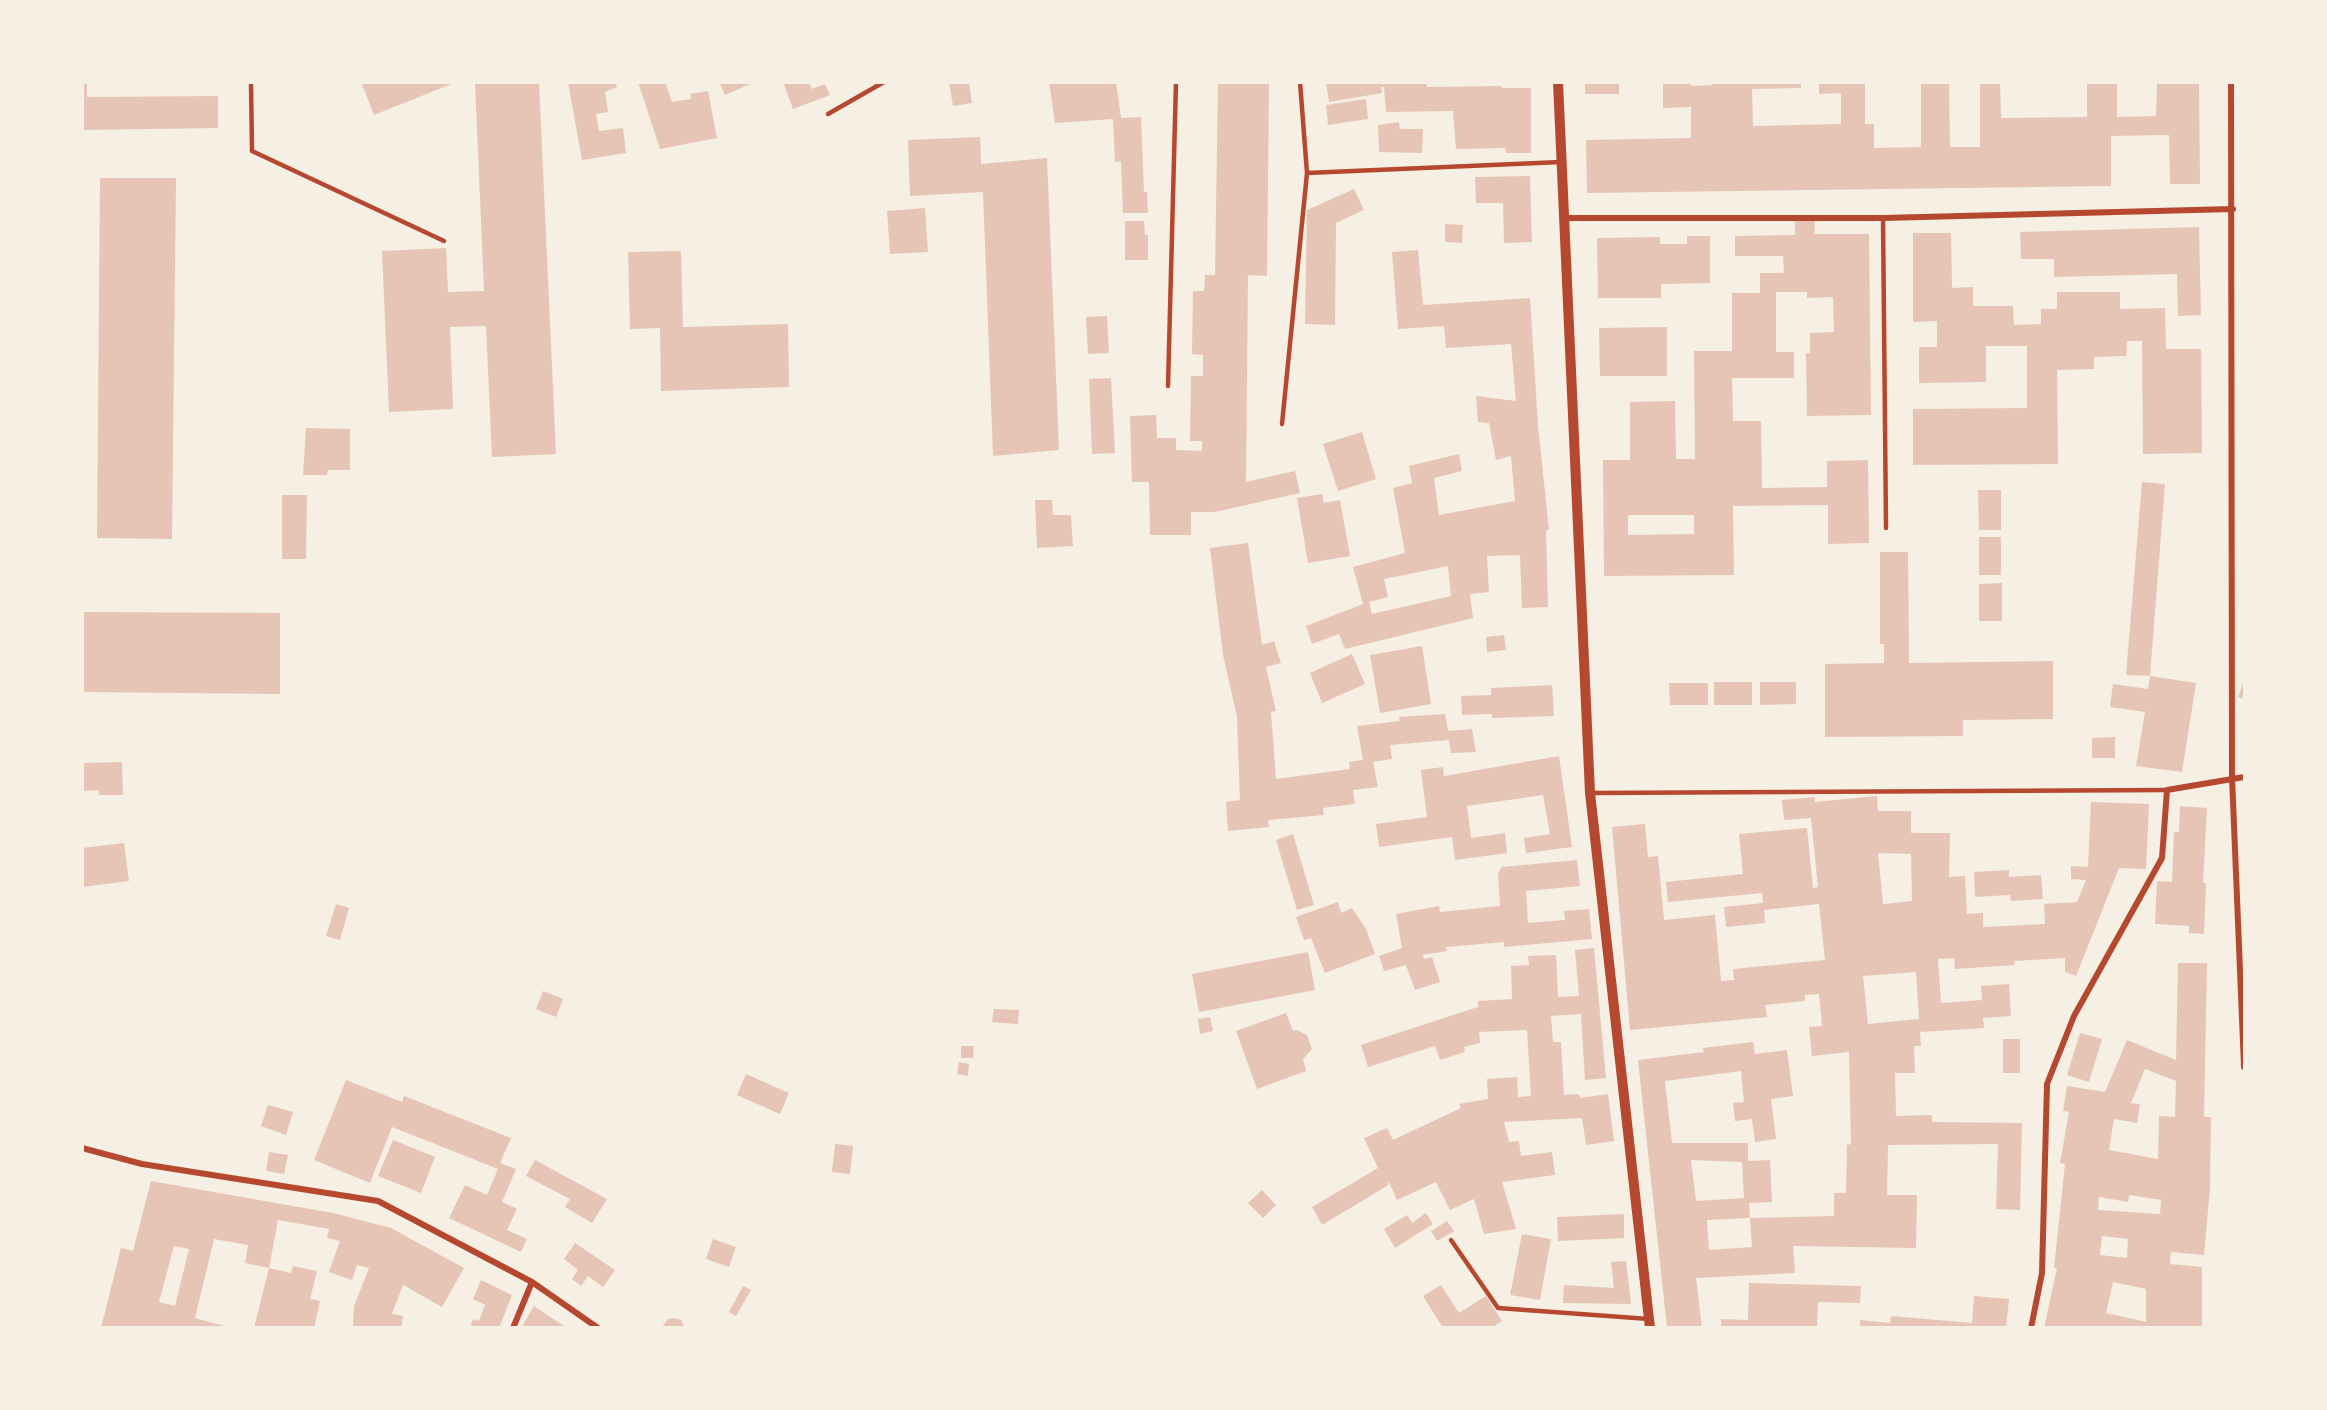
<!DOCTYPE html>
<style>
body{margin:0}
#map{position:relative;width:2327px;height:1410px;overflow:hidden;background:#f6efe4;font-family:"Work Sans",sans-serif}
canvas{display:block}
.frame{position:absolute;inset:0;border:84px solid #f6efe4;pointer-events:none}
</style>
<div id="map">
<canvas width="2327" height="1410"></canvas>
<div class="frame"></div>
</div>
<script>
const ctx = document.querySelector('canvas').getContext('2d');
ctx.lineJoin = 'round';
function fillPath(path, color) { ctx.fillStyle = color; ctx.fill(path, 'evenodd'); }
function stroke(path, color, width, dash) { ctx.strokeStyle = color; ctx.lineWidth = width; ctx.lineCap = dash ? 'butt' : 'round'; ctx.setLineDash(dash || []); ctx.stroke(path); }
fillPath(new Path2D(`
 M82 82H87V97L218 96V128L82 130Z
 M361 82H454V83L374 115Z
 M475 82H539L556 454 492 457 486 326 450 327 453 409 389 412 382 251 446 248 448 292 484 291Z
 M568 82H615L617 87 605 92 608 112 596 114 599 131 623 128 626 153 582 160Z
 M638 82H665L672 102 691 99 690 94 708 91 717 138 660 149Z
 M719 82H755L725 95Z
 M783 82H809L812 89 825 84 830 95 793 109Z
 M949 82H969L972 103 953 106Z
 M1049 82H1116L1121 118 1141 117 1144 192H1147L1148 213H1123L1121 161 1115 162 1113 119 1055 123Z
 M1218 82H1269L1267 276 1248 275 1246 482 1295 471 1300 493 1215 512H1191V535H1150L1149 482H1132L1130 416 1156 415 1157 438H1176V450L1202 451V441H1190L1191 376H1203V355L1192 354 1193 291H1204L1205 275H1215Z
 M1326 82H1426L1427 87 1502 86V88H1531V153H1506L1505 148 1456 149 1453 111 1386 112 1384 87H1381L1382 93 1329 102Z
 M1585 82H1619V94H1585Z
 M1663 82H1691V86L1712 85V82H1801V88L1752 89 1753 126 1841 124V93L1819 94V82H1865V124H1874V148L1921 147V82H1949L1950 147H1980V82H2000L2001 118 2087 117V82H2117V117L2156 116 2157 82H2199L2200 184H2170L2169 135 2111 136V186L1587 193 1586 140 1691 138V107L1663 108Z
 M1366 99 1368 119 1328 125 1326 105Z
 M1399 122 1400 129H1423L1422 153 1379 152 1378 125Z
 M980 137 981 164 1047 158 1059 450 993 456 983 192 910 196 908 140Z
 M1530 176 1532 242 1504 243 1503 203H1476L1475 177Z
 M100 178H176L172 539 97 538Z
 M1354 189 1364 210 1336 223 1335 325 1305 324 1307 210Z
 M925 208 928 252 890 254 887 211Z
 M1125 221H1144L1145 235H1148V260H1125Z
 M1795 221H1815L1814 234H1869L1871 415 1807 416 1806 353H1810V333L1834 332 1833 297 1807 298V292H1776V352H1794V378H1732L1733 421H1761L1762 488 1827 487V461L1868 460 1869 543 1828 544V505L1733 506 1734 575 1604 576 1603 460H1630V402L1675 401 1676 459H1695L1694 351H1732V293H1760V273H1784L1783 256H1735V236L1795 235ZM1628 515H1694V534L1628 535Z
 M1445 224 1463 225 1462 243 1445 242Z
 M2199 227 2201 315 2178 316 2177 274 2054 277V259H2021L2020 232Z
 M1913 233H1951L1952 288 1973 287V306H2013L2014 325 2041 324V309H2057V292H2120V309L2165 308 2166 349H2201L2202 453 2143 454 2142 341H2127L2126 356 2094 357V369L2057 370 2058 464 1913 465V409L2027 408V346H1986V382L1919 383V347H1937V321L1913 322Z
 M1687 236H1710V283L1661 284V298H1598L1597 238 1660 237V244H1687Z
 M1418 250 1423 305 1530 298 1538 426 1549 530H1546L1548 607 1522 608 1520 555 1487 556 1489 592 1470 594 1473 618 1345 649 1339 634 1312 644 1306 626 1363 604 1353 567 1405 553 1393 488 1412 483 1409 466 1459 454 1462 471 1434 478 1439 515 1515 501 1511 456 1496 460 1489 423 1478 422 1476 396 1516 401 1511 344 1446 348 1444 326 1398 329 1392 252ZM1448 566 1451 596 1372 614 1369 602 1388 597 1384 579Z
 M681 251 683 327 788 324 789 387 661 391 660 328 630 329 628 252Z
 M1107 316 1109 353 1088 354 1086 317Z
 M1667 327V376H1600L1599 328Z
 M1111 378 1115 453 1092 454 1089 379Z
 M306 428 350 429V470H328L327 475H303Z
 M1362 432 1376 479 1338 491 1323 444Z
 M2142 482 2165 484 2150 676 2196 683 2182 772 2136 766 2145 712 2110 707 2113 684 2148 689 2150 676 2126 675Z
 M1978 490H2001V530H1979Z
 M1322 494 1324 503 1340 500 1350 556 1308 563 1297 498Z
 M282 495H307L306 559H282Z
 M1035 500H1052L1053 515H1071L1073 546 1037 548Z
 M1979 537H2001V575H1979Z
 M1248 543 1262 645 1274 641 1281 663 1266 667 1276 711 1271 712 1276 779 1350 769 1349 762 1363 760 1357 726 1400 721 1399 717 1445 714 1448 731 1472 729 1476 752 1451 753 1449 740 1390 745 1392 759 1373 762 1378 787 1353 790 1355 804 1323 808 1324 815 1268 820 1269 827 1228 831 1226 802 1240 800 1237 717 1223 655 1210 548Z
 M1880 552H1908L1909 663 2053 661V719L1963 720V736L1825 737V664L1884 663V644H1880Z
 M2002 583V621H1979V584Z
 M82 612 280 613V694L82 692Z
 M1504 635 1506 650 1487 652 1486 637Z
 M1422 646 1431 704 1380 713 1370 655Z
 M1352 654 1365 684 1322 703 1310 673Z
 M2244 681V699L2238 697Z
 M1714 682H1752V705H1714Z
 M1760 682H1796V704L1760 705Z
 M1669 683H1708V705H1670Z
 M1552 685 1554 716 1492 718V714L1462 715 1461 696 1491 695V688Z
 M2115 737V758H2092V738Z
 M1559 756 1572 847 1526 853 1524 838 1550 834 1543 795 1467 806 1471 838 1505 833 1507 853 1455 860 1452 837 1379 847 1376 824 1427 817 1421 770 1443 767 1444 776Z
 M122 762 123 795H99V790L82 791V763Z
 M1877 796 1878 811H1911V833H1950L1949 877 1965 876 1967 914 1983 913V927L2045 924 2044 904 2077 902 2086 880 2071 879V866L2088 867 2091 802 2149 804 2146 869 2119 868 2076 976 2065 972V958L2014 961 2015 965 1955 969 1954 958 1938 959 1941 1003 1982 1000 1981 986 2009 984 2011 1016 1983 1018 1984 1028 1920 1032 1921 1046H1914L1915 1073H1895L1896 1116 1932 1115V1122L2022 1123 2020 1210 1996 1209 1998 1144 1888 1145 1887 1195H1917L1916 1248 1793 1246 1795 1273 1696 1278 1702 1328H1667L1638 1060 1704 1052 1703 1048 1753 1042 1755 1054 1787 1050 1793 1096 1771 1099 1776 1139 1755 1142 1752 1119 1735 1121 1733 1103 1744 1102 1741 1071 1665 1081 1672 1143H1748V1161L1770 1160 1772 1202 1749 1203 1750 1218 1707 1220 1709 1250 1752 1247 1750 1218 1834 1216V1193H1846L1847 1145 1851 1144 1849 1052 1812 1056 1809 1027 1822 1026 1819 994 1805 995V1001L1765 1005 1767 1017 1630 1030 1612 827 1645 824 1648 857 1658 856 1664 920 1715 915 1721 981 1734 980 1733 969 1825 960 1819 904 1764 910 1765 923 1726 927 1724 907 1763 903 1762 893 1668 902 1666 882 1743 874 1739 834 1807 828 1813 888 1818 887 1811 818 1784 820 1782 800 1815 797V802ZM1878 853 1911 854 1912 901 1883 904ZM1916 972 1919 1019 1868 1024 1863 976ZM1691 1160 1742 1162 1744 1198 1696 1201Z
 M2180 806 2207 808 2203 883H2206L2204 934 2189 933V926L2155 924 2157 881 2172 882 2174 832H2179Z
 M1293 834 1314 905 1297 910 1276 840Z
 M124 843 129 881 82 887V848Z
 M1577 860 1580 886 1526 891 1528 923 1565 920 1564 911 1589 909 1592 939 1504 947V942L1446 947 1447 951 1423 955 1424 959 1432 957 1440 982 1415 990 1406 965 1384 971 1379 956 1402 948 1396 914 1439 906 1440 912 1500 906 1498 873 1502 867Z
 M2009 870V877L2041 875 2043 899 2011 901 2010 895 1975 897 1974 872Z
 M1338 902 1341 913 1352 908 1366 929 1375 954 1325 973 1311 938 1304 940 1296 917Z
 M336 904 349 908 340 940 326 936Z
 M1594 948 1606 1078 1585 1080 1581 1014 1551 1016 1553 1042H1561L1564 1095 1579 1094 1580 1098 1608 1094 1614 1141 1586 1145 1582 1118 1504 1122 1509 1142 1519 1141 1521 1156 1552 1152 1555 1175 1502 1182 1516 1229 1484 1234 1474 1199 1450 1210 1436 1182 1397 1200 1389 1182 1387 1186 1322 1225 1312 1207 1378 1168 1364 1138 1387 1128 1393 1140 1461 1108 1459 1104 1488 1099 1487 1079 1517 1077 1518 1097 1531 1096 1527 1030 1479 1032 1480 1043 1464 1047 1465 1052 1440 1060 1435 1046 1368 1067 1361 1045 1478 1007V1001L1512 999 1511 966 1529 965 1528 956 1556 955 1558 997 1579 996 1575 950Z
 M1308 952 1315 990 1199 1012 1192 974Z
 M2178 963H2207L2204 1117H2211L2210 1188 2204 1255 2171 1252 2170 1264 2202 1267V1328H2044L2057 1268H2054L2065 1164 2060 1163 2069 1112 2063 1111 2067 1086 2105 1092 2127 1040 2176 1060ZM2145 1069 2176 1081 2175 1117 2159 1116 2158 1159 2109 1150 2114 1119 2137 1123 2140 1104 2131 1103ZM2129 1195 2161 1200 2160 1214 2098 1210 2099 1197 2128 1202ZM2102 1236 2128 1239 2127 1258 2100 1255ZM2113 1282 2146 1289V1322L2106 1313Z
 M543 991 563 999 556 1017 536 1009Z
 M994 1009 1019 1010 1018 1024 992 1022Z
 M1286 1013 1293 1031 1297 1030 1307 1035 1312 1049 1303 1059 1306 1071 1257 1089 1236 1031Z
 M1210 1017 1213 1031 1200 1034 1198 1019Z
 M2080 1033 2102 1039 2089 1082 2067 1075Z
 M2003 1039H2020V1073H2003Z
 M961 1046H974L973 1058H961Z
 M959 1062 969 1064 968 1076 957 1074Z
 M746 1074 789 1093 780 1114 737 1095Z
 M346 1080 402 1102 404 1096 511 1138 500 1163 516 1169 502 1202 517 1209 507 1230 527 1239 521 1252 449 1218 465 1185 487 1195 498 1169 392 1127 370 1183 314 1160Z
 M268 1105 293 1112 286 1135 261 1126Z
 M393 1140 435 1157 421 1193 378 1176Z
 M835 1144 853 1146 850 1174 832 1172Z
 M269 1152 288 1155 284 1174 266 1171Z
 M535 1160 607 1199 592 1223 565 1207 570 1199 526 1176Z
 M151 1181 333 1213 391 1228 464 1268 442 1307 403 1285 392 1314 403 1316 401 1328H353L354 1306 369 1268 357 1265 352 1280 329 1272 340 1241 327 1238 329 1229 278 1220 269 1268 245 1263 248 1245 214 1239 195 1318 231 1328H101L121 1248 133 1251ZM174 1246 189 1249 175 1306 159 1302Z
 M1262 1190 1276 1205 1263 1218 1248 1203Z
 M1426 1213 1433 1224 1395 1248 1384 1229 1407 1215 1412 1223Z
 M1624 1214V1238L1558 1241 1557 1217Z
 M1447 1221 1454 1231 1437 1241 1431 1231Z
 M1522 1234 1551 1239 1540 1300 1510 1295Z
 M713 1239 736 1247 729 1267 706 1259Z
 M575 1243 615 1270 603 1287 588 1276 581 1286 572 1279 578 1270 564 1259Z
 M1626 1261 1631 1304 1563 1303 1564 1285 1614 1288 1611 1262Z
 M293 1266 317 1271 310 1299 320 1301 314 1328H254L269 1268 291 1273Z
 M481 1280 512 1295 499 1328H470L473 1319 479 1321 485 1305 473 1299Z
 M1749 1283 1861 1286 1860 1303 1818 1302 1817 1328H1721V1319L1748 1320Z
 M1441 1285 1459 1313 1486 1296 1502 1321 1491 1328H1443L1423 1296Z
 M743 1286 751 1290 736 1316 729 1312Z
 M1974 1296 2009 1299 2006 1328H1860V1320L1890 1323 1891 1316 1972 1323Z
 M534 1306 553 1319 568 1328H521Z
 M674 1318 681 1320 685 1328H661L668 1319Z`), '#e6c5b7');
stroke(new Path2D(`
 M251 82 252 151 444 241
 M1300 82 1307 173 1561 162
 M828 114 884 82
 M1883 218 1886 528
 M1168 386 1176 82
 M1282 424 1307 173
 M1591 793 2167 790
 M1451 1240 1498 1308 1649 1319`), '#b5482f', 4.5);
stroke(new Path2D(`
 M2231 82 2232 777 2244 1067
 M1563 218H1883L2233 209
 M82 1148 142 1164 378 1201 532 1282 598 1328
 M513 1328 532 1282
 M2031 1328 2042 1273 2047 1084 2074 1016 2162 858 2167 790 2244 777`), '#b5482f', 6);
stroke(new Path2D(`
 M1558 82 1590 793 1650 1328`), '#b5482f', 10);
</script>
